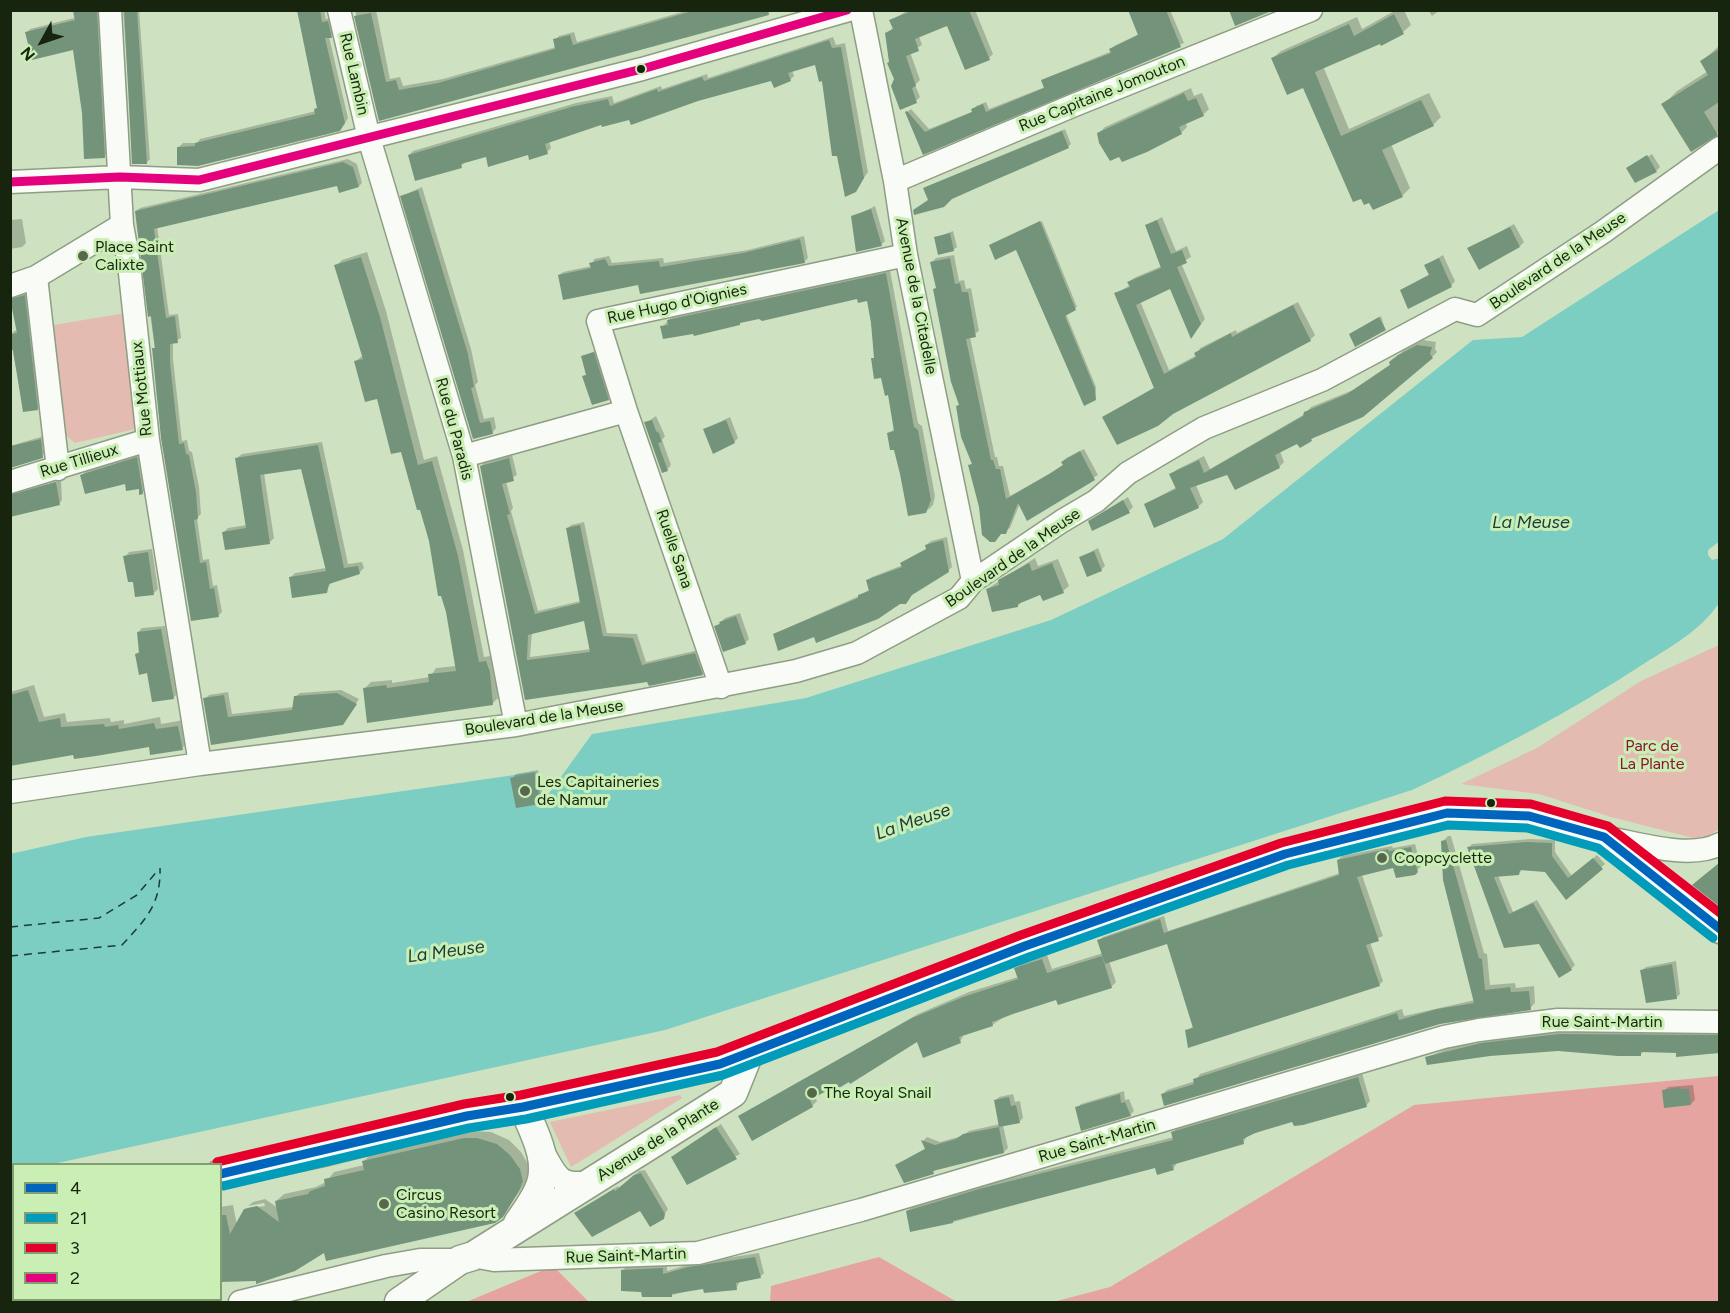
<!DOCTYPE html>
<style>
body{margin:0}
#map{position:relative;width:1730px;height:1313px;overflow:hidden;background:#cee2c1;font-family:Figtree,sans-serif}
canvas{display:block}
.frame{position:absolute;inset:0;border:12px solid #17250f;pointer-events:none}
.legend{position:absolute;left:12px;top:1163px;width:210px;height:138px;box-sizing:border-box;background:#caefb4;border:2px solid #829e72;margin:0;padding:8px 10px;list-style:none;font-size:18px;color:#17250f}
.legend li{display:flex;align-items:center;gap:12px;height:30px}
.legend b{width:30px;border:2px solid #829e72}
.north{position:absolute;left:12px;top:12px;width:60px;height:60px;-webkit-text-stroke:4px #caefb4;paint-order:stroke;rotate:230deg;font-size:16px;font-weight:700;line-height:24px;text-align:center;color:#17250f}
.north::after{content:'';display:block;margin:auto;width:21px;height:27px;background:#17250f;clip-path:polygon(50% 0,100% 100%,50% 72%,0 100%)}
</style>
<div id="map">
<canvas width="1730" height="1313"></canvas>
<div class="frame"></div>
<ul class="legend">
<li><b style="height:8px;background:#0065bd"></b>4</li>
<li><b style="height:8px;background:#029cbb"></b>21</li>
<li><b style="height:8px;background:#e4002b"></b>3</li>
<li><b style="height:8px;background:#e5007d"></b>2</li>
</ul>
<div class="north">N</div>
</div>
<script>
const ctx = document.querySelector('canvas').getContext('2d');
ctx.lineJoin = 'round';
function fillPath(path, color) { ctx.fillStyle = color; ctx.fill(path, 'evenodd'); }
function stroke(path, color, width, dash) { ctx.strokeStyle = color; ctx.lineWidth = width; ctx.lineCap = dash ? 'butt' : 'round'; ctx.setLineDash(dash || []); ctx.stroke(path); }
function drawText(font, color, halo, rows, align = 'center') {
  ctx.font = font + ' Figtree,sans-serif'; ctx.lineWidth = 6; ctx.setLineDash([]); ctx.textBaseline = 'middle'; ctx.strokeStyle = halo; ctx.fillStyle = color; for (const [text, x, y, turn = 0] of rows) {
    ctx.save(); ctx.translate(x, y); ctx.rotate((+turn || 0) * Math.PI / 180); ctx.textAlign = isNaN(turn) ? turn : align; if (halo) ctx.strokeText(text, 0, 0); ctx.fillText(text, 0, 0); ctx.restore();
  }
}
fillPath(new Path2D(`
 M126 313 138 424 135 429 75 443 62 432 47 326Z
 M1719 645V829L1701 840 1611 817 1539 794 1461 784 1537 748 1641 681Z
 M680 1095 682 1098 571 1167 550 1122Z`), '#e3bbb0');
fillPath(new Path2D(`
 M1719 1076V1302H1053L1110 1287 1414 1105Z
 M879 1257 957 1302H770L771 1286Z
 M553 1266 589 1302H466Z`), '#e5a49f');
fillPath(new Path2D(`
 M1719 210 1720 541 1708 550V555L1712 560 1719 558V603C1701 630 1672 646 1645 663 1570 712 1493 752 1412 790L665 1030 53 1164H14L13 1173 11 1174 10 854 86 837 535 772 542 803 592 734 806 698 1051 620 1223 539 1473 340 1522 337Z`), '#7ccdc2');
fillPath(new Path2D(`
 M73 10H100L108 153 104 156 83 113 75 48 27 33 30 29 74 18Z
 M123 10H139L150 159 146 163 134 162Z
 M297 10H324L326 19 331 18 335 33 329 37 348 118 344 125 198 164 179 147 183 143H197L200 139 316 111 318 107Z
 M355 10H376L390 79 400 77 403 86 443 79 556 47 555 40 559 36 574 32 577 42 689 10H778L380 119Z
 M909 10H975L993 54 989 58 948 24 919 36 922 45 910 52 920 80 915 85 920 97 916 101 895 79 887 33 894 27 891 20Z
 M1129 10H1170L1184 43 923 153 906 113 911 109 929 129 974 111 976 106 986 102 989 109 1045 87 1043 81 1046 78 1112 51 1114 46 1139 34Z
 M1396 10H1404L1411 25 1403 32 1323 66 1349 129 1429 93 1441 117 1433 125 1391 144 1410 188 1402 196 1374 208 1304 86 1273 58 1281 51 1357 17 1362 29Z
 M1428 10H1440L1432 16Z
 M833 37 836 45 845 43 868 172 855 191 816 63 792 70 794 76 790 80H772L602 123 549 141 551 148 547 152 487 155 465 162 461 166 409 155 413 151 576 103 612 96 614 103 661 86 662 89 707 74 708 78Z
 M1720 45V131L1692 150 1663 105 1677 91 1708 71 1701 62Z
 M1191 88 1194 96 1202 93 1209 109 1203 115 1186 123 1187 127 1181 133H1099L1105 127Z
 M1065 129 1071 144 1069 146 952 198 929 200 925 189 928 186Z
 M1652 154 1660 167 1656 171 1630 168Z
 M348 159 357 164 362 183 359 186 338 184 157 226 169 315 178 314 181 338 173 342V359L182 441 187 440 189 451 192 452 199 487 201 514 197 518 203 560 209 559 213 586 217 585 222 612 219 615 192 619 136 211 140 208Z
 M422 187 471 349 478 382 475 385 484 419 494 417 496 428 492 433 474 438 402 196Z
 M875 206 885 241 881 245 853 217Z
 M1162 217 1176 251 1187 246 1191 257 1181 263 1205 319 1192 336 1171 287 1140 301 1169 370 1197 355 1200 348 1236 330 1237 333 1298 302 1315 335 1310 340 1104 417 1155 387 1116 294 1130 285 1129 282 1134 278 1162 266 1146 226Z
 M22 219 26 243 22 247 10 249V220Z
 M1042 221 1077 307 1066 314 1096 387 1095 398 1017 248 992 244Z
 M1514 224 1524 242 1520 246 1469 249Z
 M953 231 957 247 953 250 936 238Z
 M804 236 808 258 804 262 639 283 559 275 563 272 592 266 594 259 609 256 612 263 663 258 664 263 748 250Z
 M367 252 386 311 424 460 437 456 463 550 484 657 491 656 495 666 498 698 492 704 365 688 371 682 392 680V683L430 677 436 668 456 666 448 612 431 541 402 450 378 397 356 361 363 355 336 266 342 260Z
 M954 255 959 281 964 280 966 289 971 288 979 331 970 337 995 457H997L999 466H1003L1010 496 1055 471 1064 464 1062 462 1066 458 1084 449 1098 475 1028 519 1020 503 1010 528 990 540 970 465 973 462 932 262 936 258Z
 M1443 255 1455 281 1451 286 1401 290 1430 274 1426 265Z
 M890 270 918 423 922 426 935 496 933 505 929 509 909 515 895 448 888 433 895 429 889 394 873 359 876 356 868 300 858 297 743 321 739 324 662 327 673 316Z
 M28 293 41 405 37 408 24 410 10 337 14 331 18 330 10 295Z
 M1381 316 1385 329 1352 333Z
 M1423 340 1436 342 1435 349 1437 352 1432 357 1362 415 1316 435 1311 440 1298 442 1280 451 1284 462 1279 467 1228 473 1196 485 1203 502 1198 507 1145 504 1177 487 1171 475 1176 470 1204 456 1210 469 1305 414 1311 407 1353 390 1391 364 1404 350Z
 M597 350 611 395 608 399 584 377 587 373 582 357Z
 M656 416 665 436 662 440 671 465 667 470 646 423Z
 M730 417 738 438 734 442 705 429Z
 M44 436 46 453 42 456 10 466V446Z
 M322 442 348 564 362 562 364 568 359 573 332 581 326 591 290 578 295 573 326 568 302 467 264 473 274 538 269 543 223 533 228 528 247 525 237 458 242 454Z
 M141 455 146 489 142 493 140 487 126 482 82 475 86 471Z
 M512 455 517 475 506 481 513 508 511 511 538 611 581 601 567 529 571 525 584 522 607 633 637 634 646 662 699 650 706 670 702 674 526 698 481 466 485 462ZM585 619 591 649 530 657 532 632Z
 M61 480 62 500 59 504 10 516V491L18 492Z
 M1128 497 1133 507 1129 511 1093 529 1094 518Z
 M947 537 952 567 948 571 814 635 774 634 859 596 870 589 868 581 872 577 903 565 933 547 926 545 931 541Z
 M1098 548 1105 566 1101 570 1081 557Z
 M152 549 158 589 154 593 134 580 125 557 129 552Z
 M1035 558 1038 566 1058 559 1069 586 1063 591 1041 593 1023 600 1018 606 987 589Z
 M740 613 749 639 745 643 716 627 725 618Z
 M165 626 177 694 173 698 136 654 140 651 138 632 142 628Z
 M34 685 44 717 65 713 67 722 110 718 111 722 124 720V724L160 717 161 724 184 720 189 742 182 748 150 745 74 753 10 764V692Z
 M341 690 359 699 344 722 212 743 205 699 209 695 228 692 232 714 294 707 295 697 300 693Z
 M538 770 543 798 539 802 512 779 516 774Z
 M1448 836H1451L1484 953 1487 954 1490 985 1515 983 1516 988 1534 986 1535 1003 1530 1008 1440 1023 1162 1095 1167 1090 1195 1081 1200 1074 1402 1009 1404 1016 1475 1000 1443 841Z
 M1530 839 1555 840V852L1572 876 1597 855 1605 864 1566 897 1546 870 1523 869 1519 873 1498 875 1513 912 1537 900 1575 965 1571 969 1540 943 1505 946 1469 847 1472 844Z
 M1415 844 1421 866 1414 873 1394 866 1362 875 1383 936 1370 942 1383 981 1379 985 1186 1031 1194 1026 1168 942 1109 961 1116 982 1111 987 1057 998 1012 1012 992 1025 964 1034 960 1042 918 1040 851 1082 849 1080 837 1083 815 1096 817 1101 812 1106 740 1116 918 1014 969 992 1018 977 1016 969 1021 964 1047 955 1052 969 1103 953 1099 941 1103 937 1164 916 1168 931 1340 873 1338 860 1342 856 1392 846 1393 848Z
 M1676 961 1680 994 1676 998 1641 971 1646 967Z
 M1563 1030 1720 1032V1053L1677 1055V1052L1644 1051 1640 1055 1558 1050 1427 1057 1452 1047Z
 M1362 1073 1370 1101 1366 1106 1293 1120 1247 1136 1243 1143 1177 1163 1173 1169 1156 1166 953 1222 907 1211 912 1207 985 1185 1174 1137 1172 1133 1177 1128Z
 M1693 1085 1695 1100 1691 1104 1664 1091 1668 1087Z
 M1124 1091 1125 1100 1129 1099 1134 1111 1130 1115 1077 1108 1081 1104Z
 M1013 1094 1015 1102 1020 1101 1023 1118 1019 1122 1003 1125 1008 1148 1004 1152 938 1168 933 1172 897 1165 926 1148 923 1141 927 1137 940 1142 962 1136 969 1131 1000 1124 995 1101 999 1097Z
 M721 1124 740 1154 688 1183 673 1157Z
 M473 1131 491 1132 509 1140 521 1152 529 1166 530 1172 526 1182 502 1216 325 1251 257 1280H220V1207L233 1205 237 1225 247 1208 265 1206 264 1203 248 1206 253 1202 265 1199 278 1208 276 1201 284 1194 316 1187 326 1182 334 1172 364 1165V1161L371 1154Z
 M645 1170 668 1209 663 1217 641 1209 580 1210 618 1186 619 1189 639 1171Z
 M759 1253 764 1273 760 1277 740 1281 736 1289 704 1287 672 1295 643 1291 622 1271 627 1266 667 1264V1271L694 1263Z`), '#0003');
stroke(new Path2D(`
 M10 927 99 918 137 895 159 869
 M10 956 122 945C145 920 161 905 160 868`), '#1a3b3a', 1.5, [8, 6]);
fillPath(new Path2D(`
 M73 10H97L105 158 84 159 82 113 73 50 32 60 25 32 75 20Z
 M124 10H137L147 164H132Z
 M297 10H320L322 22 328 21 332 38H325L345 123 340 131 198 166 177 165V147L195 146V143L315 114 314 109 317 108Z
 M696 10H768L769 15 379 121 354 16 371 13 386 82 396 80 399 90 438 83 555 49 553 39 570 35 573 45Z
 M914 10H969L990 60 965 70 947 26 915 39 919 51 906 56 916 86 912 88 917 103 900 110 891 86 894 79 887 63 889 62 885 33 893 29 889 20Z
 M1128 10H1166L1181 47 923 155 905 112 907 111 925 132 972 112 971 109 983 104 986 112 1044 88 1041 80 1111 53 1109 49 1138 35Z
 M1229 10H1274L1235 26Z
 M1394 14 1404 34 1381 46 1380 44 1315 72 1341 136 1421 100 1434 126 1382 150 1403 197 1373 210 1369 203 1364 205 1361 199 1353 202 1303 88 1287 95 1271 58 1349 24 1354 36Z
 M829 40 832 48 841 47 864 178 856 192 845 197 837 156H832L822 81 819 82 815 65 788 73 791 81 774 88 771 81 698 101 631 125 629 120 602 127 601 125 545 144 548 154 529 160 528 155 488 167 486 157 461 164 462 168 415 181 408 155 571 107 608 99 610 106 657 89 658 92 702 77 704 81Z
 M1719 49V102L1704 112 1718 135 1691 152 1661 104 1708 75 1700 61Z
 M1184 93 1188 101 1196 98 1204 116 1179 127 1182 134 1147 152 1122 162 1119 157 1110 161 1099 143 1097 133Z
 M1062 131 1069 148 979 187 952 199 944 207 914 215 913 210 928 200 923 188Z
 M1647 155 1657 172 1635 183 1626 168Z
 M343 162 353 167 359 187 339 193 337 186 154 229 166 318 175 316 178 343 170 344V363L179 444 184 443 186 454 189 455 196 492 198 519 194 520 200 563 206 562 210 589 214 588 219 617 191 621 161 438 152 348H155L151 316 148 317 135 211Z
 M418 190 468 354 474 387 471 388 480 423 490 421 493 434 473 439 400 196Z
 M871 209 882 246 856 252 851 216Z
 M1157 220 1171 254 1182 250 1187 263 1177 267 1201 324 1191 339 1170 289 1136 305 1164 374 1196 357 1194 353 1231 333 1232 337 1293 305 1311 341 1173 414 1158 426 1117 445 1102 417 1154 388 1114 293 1130 287 1127 282 1161 268 1145 225Z
 M1040 221 1076 310 1065 316 1095 389 1096 400 1084 406 1016 250 995 260 989 245Z
 M1510 227 1520 247 1479 270 1467 248Z
 M950 233 954 251 938 255 934 237Z
 M800 239 805 263 640 294 638 285 563 300 558 275 591 268 589 263 605 259 609 266 659 261 660 267 743 253Z
 M361 257 380 317 418 465 432 461 458 556 479 662 486 661 490 672 493 705 367 723 363 688 386 685 387 688 429 682 428 674 456 671 446 612 441 596H438L429 541 420 510H417L401 452 391 454 377 399 365 402 354 361 363 359 334 265Z
 M950 258 955 284 960 283 962 292H968L976 337 966 339 991 460H993L996 469H1000L1006 499 1049 474 1063 465 1061 462 1080 451 1095 480 1027 521 1018 503 1006 534H1001L995 542H990L982 535 979 507 968 465 972 464 961 437 956 406 959 405 951 382 933 289 936 288 930 262Z
 M1439 258 1452 287 1408 309 1400 290 1429 275 1424 265Z
 M886 273 914 427 918 430 931 500 926 513 908 516 900 474 894 450H890L887 433 894 431 888 395 885 396 881 378 874 379 871 358H874L871 323 867 301 858 303 857 299 762 321 759 319 740 323V325L694 336 693 334 663 339 660 326 668 325 667 320Z
 M25 295 38 410 23 412 13 350H10V334L17 333 10 299Z
 M1379 317 1386 330 1355 347 1349 334Z
 M1417 345 1432 347 1430 354 1433 358 1363 417 1311 439 1312 441 1300 448 1297 444 1275 455 1280 468 1235 490 1227 475 1190 488 1199 508 1154 528 1144 504 1176 489 1169 474 1199 460 1204 473 1303 416 1304 412 1347 394 1390 365 1389 362 1398 355Z
 M594 352 609 400 592 405 582 376 586 375 581 356Z
 M652 420 656 431 659 433 662 442 658 443 668 471 662 473 644 422Z
 M726 420 735 443 713 454 703 429Z
 M41 439 43 458 10 468 11 446Z
 M318 445 344 568 358 566 360 574 329 584 327 593 292 598 289 577 326 571 301 469 260 475 270 544 225 550 222 532 246 528 235 458Z
 M137 457 143 494 139 495V489L126 491 125 484 85 494 80 475Z
 M509 458 514 481 502 484 510 514 507 515 535 614 580 603 566 528 580 525 603 636 633 638 642 665 695 653 703 675 649 686 647 682 525 700 480 466ZM584 621 590 652 527 660 528 635Z
 M56 482 60 505 10 517V495Z
 M1123 500 1130 513 1092 531 1088 521Z
 M943 540 949 572 912 595 906 604H900L878 619 816 643 814 637 778 651 773 634 858 598V595L869 591 866 580 902 567 900 563 926 549 925 545Z
 M1094 551 1102 571 1087 577 1079 557Z
 M148 552 154 595 135 597 133 582H128L123 556Z
 M1029 563 1032 571 1052 563 1064 593 1043 601 1040 595 1018 604V607L992 612 986 589 999 585 998 580Z
 M736 616 746 644 723 652 714 626 720 624 719 622Z
 M161 629 174 699 152 702 147 673 139 675 135 654 139 653 137 632Z
 M28 690 39 722 60 718 61 727 104 724 105 727 118 725 119 729 154 723 156 729 178 726 183 750 150 755 149 747 96 756 74 759 73 755 10 766V695Z
 M337 693 357 704 343 725 211 745 203 698 224 695 228 717 292 710 294 696Z
 M534 773 540 804 516 808 510 778Z
 M1446 840 1479 958 1482 959 1485 990 1510 987 1511 992 1529 991 1531 1010 1440 1024 1164 1106 1161 1094 1194 1084 1193 1079 1397 1013 1399 1020 1437 1009 1474 1003 1443 880 1441 841Z
 M1526 842 1552 843V856L1568 878 1593 858 1603 869 1566 900 1545 872 1520 870 1519 875 1494 877 1509 914 1533 903 1572 970 1559 978 1539 944 1504 948 1467 847Z
 M1411 847 1418 872 1415 875 1396 878 1393 868 1357 877 1379 941 1366 945 1380 986 1188 1048 1185 1030 1193 1028 1167 944 1105 964 1097 940 1160 919 1167 944 1164 933 1339 875 1337 860 1388 849 1389 851Z
 M1719 863V906L1692 885Z
 M1102 956 1112 988 1058 1005 1056 1000 1013 1014 992 1022 993 1026 959 1037 961 1043 923 1058 917 1042 850 1084 849 1082 839 1088 837 1085 810 1100 813 1107 752 1141 738 1116 912 1018 963 997 1018 979 1014 968 1042 959 1047 973Z
 M1672 964 1677 999 1646 1003 1640 970Z
 M1559 1034 1719 1035V1053L1676 1057V1053L1641 1052V1056H1618L1558 1051 1490 1056 1427 1065 1425 1057 1481 1043Z
 M1358 1077 1367 1107 1303 1125 1294 1126 1292 1122 1255 1133 1243 1139 1244 1144 1172 1165 1174 1170 1157 1175 1155 1168 953 1221V1223L910 1232 906 1211 979 1189 1173 1140 1171 1132Z
 M1680 1087 1681 1089H1689L1691 1105 1664 1108 1662 1090Z
 M1120 1094 1121 1103 1125 1102 1131 1116 1081 1131 1075 1107Z
 M1009 1097 1011 1106 1016 1105 1020 1123 999 1127 1004 1153 933 1171 934 1174 904 1183 895 1165 925 1149 921 1140 935 1145 956 1139 963 1134 999 1127 994 1100Z
 M716 1127 737 1159 687 1185 671 1157Z
 M464 1138H477L497 1144 510 1155 520 1169 523 1181 519 1191 503 1217 495 1223 326 1261 324 1253 295 1271 256 1284V1281L220 1282V1215H226L230 1234 244 1209 257 1206 279 1222 275 1201 308 1194 310 1191 325 1186 324 1179 364 1170 362 1161Z
 M641 1173 665 1214 664 1219 650 1227 640 1211 592 1237 574 1213 614 1189 615 1191 634 1175Z
 M755 1257 761 1278 736 1283 737 1290 704 1293 703 1289 672 1294V1297H642L641 1292 621 1291V1270L663 1268V1274L688 1267Z`), '#73947b');
const minor = new Path2D(`
 M110 10 122 225 129 264 148 440 200 764
 M339 10 369 138 464 456 516 725
 M861 10 895 181 906 255 973 581
 M895 181 1072 106 1311 10
 M10 182 120 177 199 180 642 69 849 10
 M36 277 58 469
 M10 286 36 277 122 225
 M626 411 721 687
 M464 456 626 411 598 321 906 255
 M10 482 148 440
 M10 792 200 764 516 725 796 671 857 653 959 598 973 581 1062 521 1096 501 1128 473 1204 428 1322 380 1455 309 1477 315 1603 232 1720 148
 M1604 837C1637 843 1690 860 1720 844
 M542 1150C556 1174 558 1187 588 1182
 M473 1256 494 1260 698 1253 861 1210 1444 1037 1479 1030 1558 1020 1720 1022
 M240 1302 386 1266 420 1260H460`);
const major = new Path2D(`
 M220 1174 327 1151 467 1116 523 1107 720 1064 1025 946 1285 854 1447 813 1529 816 1604 837 1720 929
 M10 1218H14
 M518 1223C525 1213 533 1202 538 1191 552 1163 534 1132 523 1107
 M399 1302 460 1260 473 1256 733 1093 749 1053`);
stroke(minor, '#8e9d84', 25);
stroke(major, '#8e9d84', 31);
stroke(minor, '#f8fbf6', 22);
stroke(major, '#f8fbf6', 28);
stroke(new Path2D(`
 M220 1174 467 1116 523 1107 720 1064 1025 946 1285 854 1447 813 1529 816 1604 837 1720 929`), '#0065bd', 9);
stroke(new Path2D(`
 M223 1186 469 1128 526 1119 723 1075 1029 957 1288 865 1448 825 1527 828 1598 848 1713 938`), '#029cbb', 9);
stroke(new Path2D(`
 M217 1162 464 1104 521 1095 717 1052 1021 935 1281 843 1445 801 1531 804 1608 826 1720 913`), '#e4002b', 9);
stroke(new Path2D(`
 M10 182 120 177 199 180 642 69 847 10`), '#e5007d', 9);
for (const [x, y, r, color] of [
 [641,69,5,"#17250f"],
 [83,256,6,"#57674d"],
 [525,791,6,"#57674d"],
 [1491,803,5,"#17250f"],
 [1382,858,6,"#57674d"],
 [812,1093,6,"#57674d"],
 [510,1097,5,"#17250f"],
 [384,1204,6,"#57674d"]
]) { const dot = new Path2D(); dot.arc(x, y, r, 0, 2 * Math.PI); ctx.fillStyle = color; ctx.fill(dot); stroke(dot, '#caefb4', 2); }
drawText('16px', '#17250f', '#caefb4', [
 ["Rue Lambin",354,74,77],
 ["Rue Capitaine Jomouton",1102,94,-22],
 ["Boulevard de la Meuse",1558,261,-34],
 ["Avenue de la Citadelle",916,296,79],
 ["Rue Hugo d'Oignies",677,304,-12],
 ["Rue Mottiaux",142,389,-96],
 ["Rue du Paradis",454,429,75],
 ["Rue Tillieux",79,461,-17],
 ["Ruelle Sana",674,549,71],
 ["Boulevard de la Meuse",1013,558,-35],
 ["Boulevard de la Meuse",544,718,-9],
 ["Rue Saint-Martin",1602,1022],
 ["Avenue de la Plante",658,1140,-32],
 ["Rue Saint-Martin",1097,1141,-16],
 ["Rue Saint-Martin",626,1256,-2]
]);
drawText('16px', '#17250f', '#caefb4', [
 ["Place Saint",95,247],
 ["Calixte",95,265],
 ["Les Capitaineries",537,782],
 ["de Namur",537,800],
 ["Coopcyclette",1394,858],
 ["The Royal Snail",824,1093],
 ["Circus",396,1195],
 ["Casino Resort",396,1213]
], 'left');
drawText('16px', '#8e1232', '#caefb4', [
 ["Parc de",1652,746],
 ["La Plante",1652,764]
]);
drawText('italic 18px', '#1a3b3a', '#caefb4', [
 ["La Meuse",1531,523],
 ["La Meuse",913,822,-19],
 ["La Meuse",446,952,-8]
]);
</script>
